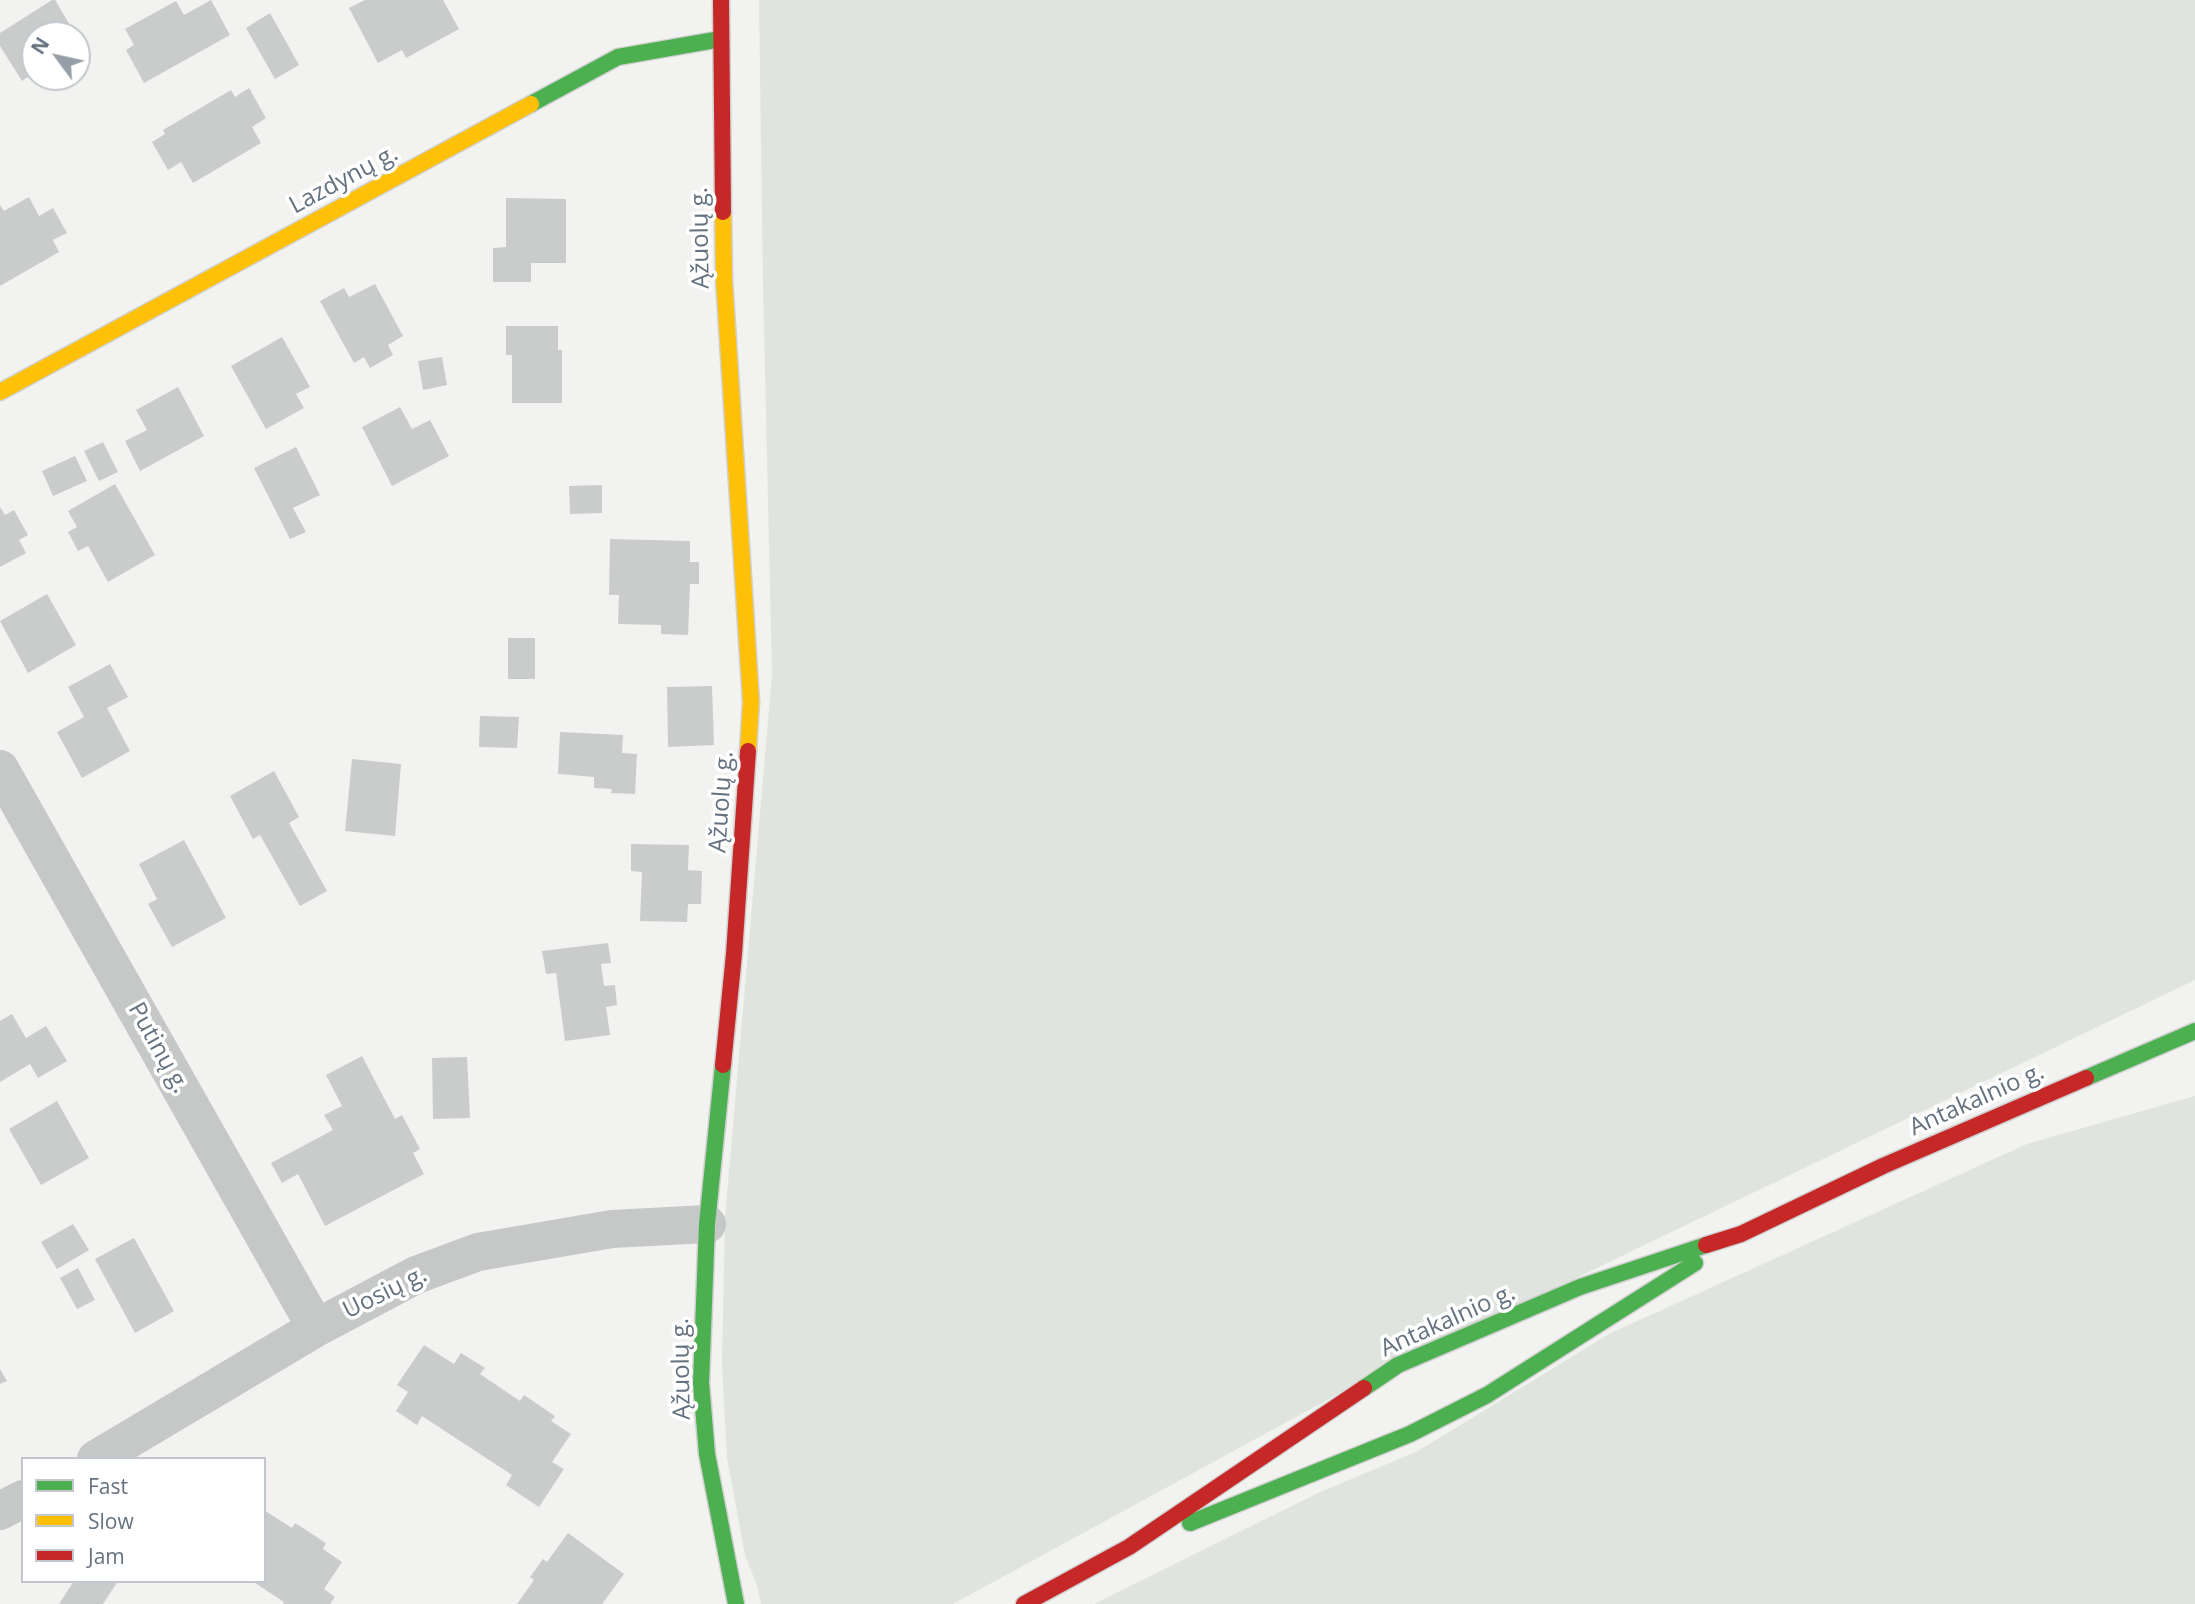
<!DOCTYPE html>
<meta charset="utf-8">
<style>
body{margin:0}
#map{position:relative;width:2195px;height:1604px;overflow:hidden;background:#f2f2f0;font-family:"Open Sans",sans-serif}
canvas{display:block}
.legend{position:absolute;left:21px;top:1457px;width:245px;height:126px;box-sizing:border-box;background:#fff;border:2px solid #c1c7cc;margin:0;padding:9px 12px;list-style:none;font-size:21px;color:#64727f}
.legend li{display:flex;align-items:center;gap:14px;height:35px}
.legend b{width:35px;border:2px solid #c1c7cc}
.north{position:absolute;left:21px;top:21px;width:70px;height:70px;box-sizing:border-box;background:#fff;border:2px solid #c1c7cc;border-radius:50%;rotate:303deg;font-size:19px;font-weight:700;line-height:28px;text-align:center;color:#64727f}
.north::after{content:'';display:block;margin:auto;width:24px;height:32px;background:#969fa7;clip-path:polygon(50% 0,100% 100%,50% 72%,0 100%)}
</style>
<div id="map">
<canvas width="2195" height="1604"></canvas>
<ul class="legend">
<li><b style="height:9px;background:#4caf50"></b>Fast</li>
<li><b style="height:9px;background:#ffc107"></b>Slow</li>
<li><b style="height:9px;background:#c62828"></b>Jam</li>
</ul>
<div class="north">N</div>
</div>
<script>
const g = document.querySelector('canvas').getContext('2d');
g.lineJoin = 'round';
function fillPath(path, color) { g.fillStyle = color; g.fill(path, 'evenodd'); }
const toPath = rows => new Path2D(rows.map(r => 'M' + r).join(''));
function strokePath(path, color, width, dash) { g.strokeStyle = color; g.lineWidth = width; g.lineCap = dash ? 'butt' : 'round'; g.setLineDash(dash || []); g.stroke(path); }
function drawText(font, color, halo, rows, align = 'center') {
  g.font = font + ' "Open Sans",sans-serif'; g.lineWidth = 7; g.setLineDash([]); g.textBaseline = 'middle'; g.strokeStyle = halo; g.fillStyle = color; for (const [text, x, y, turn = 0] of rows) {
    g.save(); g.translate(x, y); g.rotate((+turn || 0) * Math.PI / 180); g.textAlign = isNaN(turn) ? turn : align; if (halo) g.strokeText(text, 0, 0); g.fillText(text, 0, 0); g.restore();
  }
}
fillPath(toPath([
 [759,0,2195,0,2195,980,1360,1382,953,1604,761,1604,757,1586,745,1555,727,1458,722,1364,725,1218,772,675,763,284],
 [2195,1096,2195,1604,1094,1604,1318,1493,1418,1451,1609,1334,2027,1144]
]), '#e0e4de');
fillPath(toPath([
 [52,0,55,0,76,35,35,35,35,72,22,81,0,46,0,33],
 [211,0,230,35,144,83,126,50,134,45,125,29,176,1,184,15],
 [365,0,443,0,459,29,406,58,402,50,378,63,349,8],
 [270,13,299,65,275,79,246,28],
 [249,88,266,118,252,127,261,143,193,183,181,162,168,170,152,142,165,134,163,130,231,90,235,97],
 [29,197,39,216,53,208,67,233,53,240,59,252,0,286,0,205,4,211],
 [506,198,566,199,566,263,531,263,531,282,493,282,493,248,506,247],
 [375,284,403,336,388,345,393,355,370,368,364,357,354,363,320,301,344,288,349,297],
 [506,326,558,326,558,350,562,350,562,403,512,403,512,355,506,355],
 [282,337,310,387,296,394,304,408,266,429,231,366],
 [442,357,447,385,423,390,418,361],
 [178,387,204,436,140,471,125,441,147,430,136,410],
 [400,407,412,429,430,420,449,456,392,486,362,427],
 [103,442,118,472,99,481,84,451],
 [296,447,320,495,293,508,306,532,290,539,254,468],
 [75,456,87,481,53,496,42,471],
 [115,484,155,555,108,582,88,546,78,551,68,532,77,527,68,511],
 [602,485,602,513,570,514,569,486],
 [0,507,5,515,14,510,28,535,19,540,26,553,0,567],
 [610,539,690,541,690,562,699,562,699,584,690,584,688,635,661,634,661,625,618,624,619,595,609,595],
 [47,594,76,645,28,673,0,621],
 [508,638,535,638,535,679,508,679],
 [110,664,128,697,107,708,130,751,82,778,57,732,84,717,68,687],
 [712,686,714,745,668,747,667,687],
 [480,716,519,717,517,748,479,747],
 [560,732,623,735,622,753,637,754,635,794,611,793,612,789,594,788,594,777,558,774],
 [352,759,401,764,395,836,345,831],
 [274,771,299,817,289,823,327,891,300,906,260,835,253,839,230,796],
 [184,840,226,918,172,947,148,904,157,899,139,864],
 [631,844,689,845,688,870,702,871,701,904,688,904,687,922,640,921,642,872,631,871],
 [608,943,611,963,601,964,604,986,615,985,617,1005,606,1007,610,1035,565,1041,556,973,546,974,542,951],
 [12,1014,26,1038,46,1026,67,1061,38,1078,30,1064,0,1082,0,1021],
 [362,1056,395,1119,402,1115,420,1149,413,1153,424,1174,325,1226,298,1174,282,1183,271,1163,333,1130,324,1115,342,1106,326,1075],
 [467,1057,470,1118,433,1119,432,1058],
 [57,1101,89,1158,41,1185,9,1129],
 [73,1224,89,1250,57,1269,41,1242],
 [134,1238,174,1311,135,1333,95,1259],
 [78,1268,95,1300,77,1309,60,1278],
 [424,1345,454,1364,461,1353,485,1368,480,1374,520,1401,524,1395,555,1416,551,1421,571,1434,552,1462,564,1469,539,1507,506,1485,512,1475,422,1416,417,1425,396,1411,408,1392,397,1385],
 [0,1369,7,1381,0,1384],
 [264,1510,292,1528,295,1523,326,1543,323,1549,342,1562,324,1589,335,1597,330,1604,283,1604,284,1602,252,1581,264,1581],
 [568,1533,624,1574,602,1604,517,1604,534,1580,530,1577,543,1559,547,1562],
 [74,1581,118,1581,103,1604,59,1604]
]), '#cacccc');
const fast = toPath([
 [531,104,618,57,721,39],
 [723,1065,707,1224,701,1383,707,1454,736,1604],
 [2086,1078,2195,1031],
 [1364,1388,1398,1365,1580,1287,1706,1245],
 [1190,1523,1410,1434,1487,1395,1695,1263]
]);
const slow = toPath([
 [723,212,724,279,751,702,748,751],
 [0,392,531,104]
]);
const jam = toPath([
 [721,0,723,212],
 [723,1065,734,954,748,751],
 [1706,1245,1741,1234,1883,1166,2086,1078],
 [1024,1604,1129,1547,1364,1388]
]);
strokePath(fast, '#d0d0d0', 19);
strokePath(slow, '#d0d0d0', 19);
strokePath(jam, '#d0d0d0', 19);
strokePath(toPath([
 [0,769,316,1328],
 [96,1459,316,1328,416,1275,478,1252,612,1229,707,1224],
 [0,1511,23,1499]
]), '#c6c8c8', 38);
strokePath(fast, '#4caf50', 16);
strokePath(slow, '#ffc107', 16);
strokePath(jam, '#c62828', 16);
drawText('24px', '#64727f', '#fff', [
 ["Lazdynų g.",344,180,-28],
 ["Ąžuolų g.",701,238,-91],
 ["Ąžuolų g.",722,802,-86],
 ["Putinų g.",158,1048,61],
 ["Antakalnio g.",1977,1100,-24],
 ["Uosių g.",385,1293,-26],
 ["Antakalnio g.",1448,1321,-24],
 ["Ąžuolų g.",682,1369,-91]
]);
</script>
